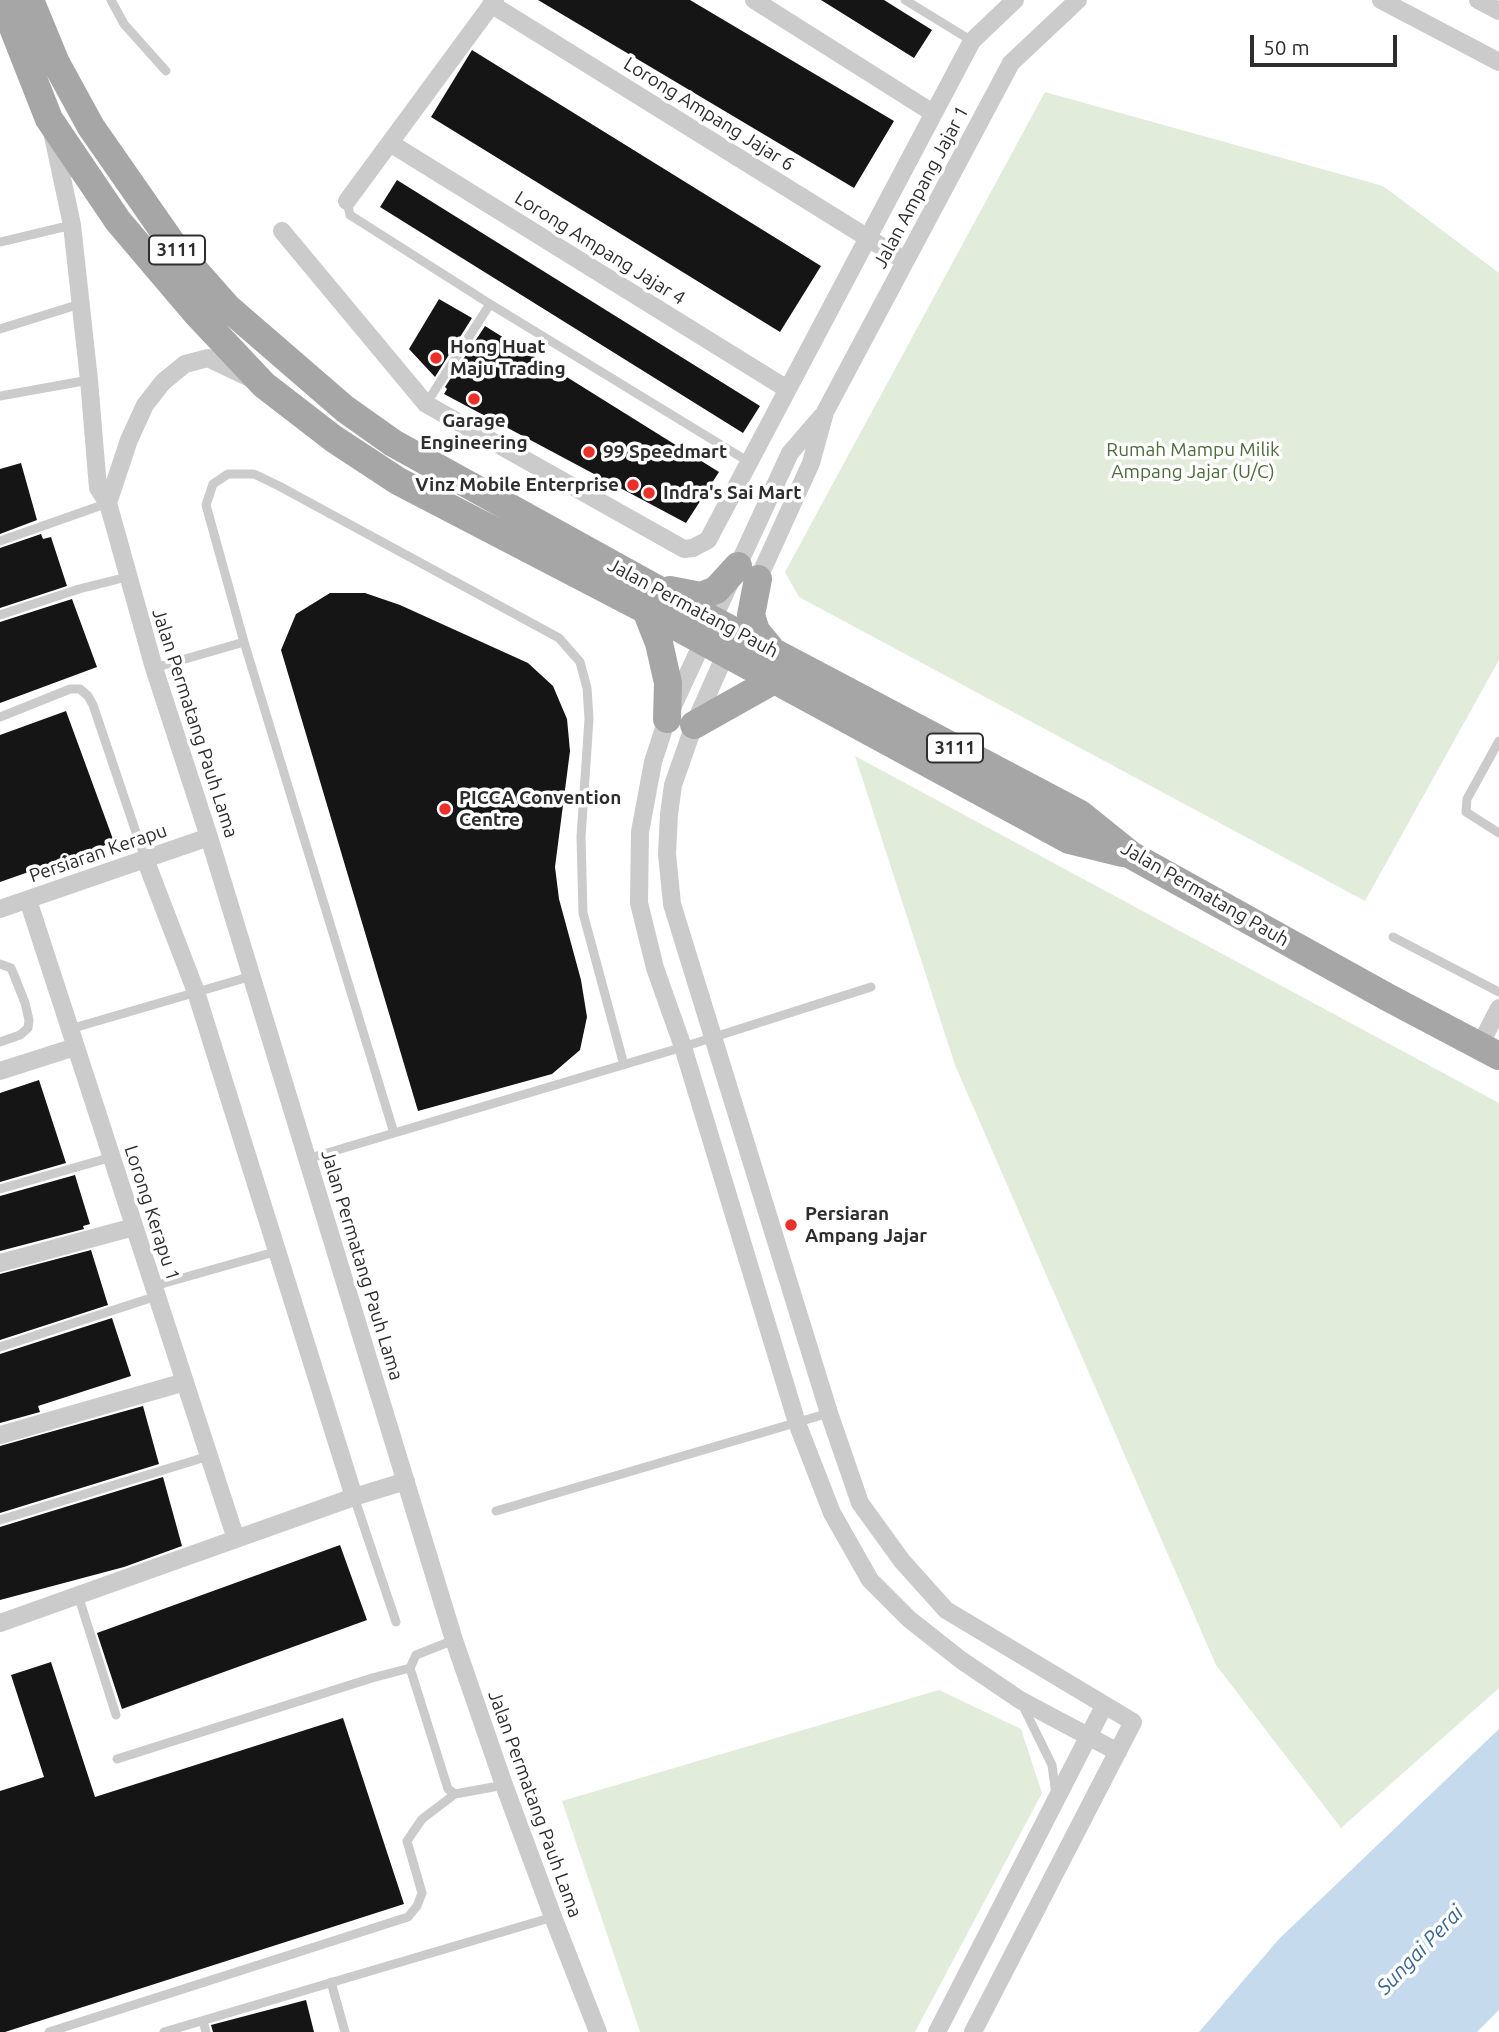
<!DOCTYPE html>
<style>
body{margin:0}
#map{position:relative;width:1499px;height:2032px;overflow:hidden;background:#fff;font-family:Ubuntu,sans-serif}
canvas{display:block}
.scale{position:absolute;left:1250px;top:35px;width:147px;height:32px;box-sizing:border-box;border:4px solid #2e2e2e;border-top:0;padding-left:9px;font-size:21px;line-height:24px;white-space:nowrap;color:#2e2e2e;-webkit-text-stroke:5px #fff;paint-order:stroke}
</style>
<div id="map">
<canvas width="1499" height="2032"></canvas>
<div class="scale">50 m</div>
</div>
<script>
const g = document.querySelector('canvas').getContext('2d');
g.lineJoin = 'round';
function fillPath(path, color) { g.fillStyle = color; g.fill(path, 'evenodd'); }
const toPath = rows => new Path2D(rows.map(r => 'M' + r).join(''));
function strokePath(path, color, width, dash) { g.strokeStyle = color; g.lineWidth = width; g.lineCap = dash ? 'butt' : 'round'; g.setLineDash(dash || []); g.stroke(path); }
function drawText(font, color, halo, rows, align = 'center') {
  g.font = font + ' Ubuntu,sans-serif'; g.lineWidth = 7; g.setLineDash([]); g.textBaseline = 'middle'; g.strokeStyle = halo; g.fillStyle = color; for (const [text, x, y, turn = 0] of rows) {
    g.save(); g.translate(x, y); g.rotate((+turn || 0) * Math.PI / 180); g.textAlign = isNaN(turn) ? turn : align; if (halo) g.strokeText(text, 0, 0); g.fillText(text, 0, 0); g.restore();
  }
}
fillPath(toPath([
 [1045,92,1383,186,1499,273,1499,660,1365,901,799,597,785,572],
 [855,756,1499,1103,1499,1688,1341,1828,1216,1665,955,1065],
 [939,1690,1021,1729,1042,1793,915,2032,640,2032,562,1801]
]), '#e2ecdb');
fillPath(toPath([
 [1499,1729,1499,2010,1477,2032,1199,2032,1279,1939]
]), '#c6daed');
fillPath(toPath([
 [538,0,690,0,894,121,854,188],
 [821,0,884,0,932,30,914,58],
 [472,50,821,266,780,332,431,117],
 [397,180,760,406,743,433,380,207],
 [439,299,472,318,435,377,409,349],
 [485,326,719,472,686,523,444,394,447,389,445,387],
 [21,463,37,520,0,534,0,469],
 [41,534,43,539,51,537,67,586,0,608,0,548],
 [330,593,365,593,400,605,528,663,553,686,567,719,570,751,555,867,559,899,581,980,587,1017,580,1050,552,1074,418,1111,281,650,296,614],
 [72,599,97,667,0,703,0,622],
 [66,711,114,842,0,882,0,735],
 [39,1080,66,1163,0,1182,0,1093],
 [75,1175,90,1224,83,1226,84,1229,0,1251,0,1196],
 [91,1250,108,1305,0,1340,0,1274],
 [112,1318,131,1376,38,1406,40,1412,0,1423,0,1354],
 [143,1406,159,1464,0,1513,0,1446],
 [163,1477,182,1546,124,1567,0,1600,0,1527],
 [340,1545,367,1620,122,1709,97,1633],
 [51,1662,95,1797,343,1718,404,1904,5,2032,0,2032,0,1791,44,1777,11,1675],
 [306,2000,314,2032,213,2032,211,2025]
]), '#151515');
strokePath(toPath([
 [111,0,124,24,166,71],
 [905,0,972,41],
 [347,201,350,215,490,304,749,462],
 [0,242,72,225],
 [0,329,80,304],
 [0,396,89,380],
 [426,404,490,304],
 [0,541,108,503],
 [0,615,79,589,127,577],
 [154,668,244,642],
 [0,717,70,689,80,689,88,696,93,705,145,859],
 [1499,741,1467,799,1466,812,1499,833],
 [1393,937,1499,992],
 [0,964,11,968,14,975,25,1003,29,1020,28,1028,20,1035,0,1042],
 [70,1029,252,976],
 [394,1133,244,642,206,505,213,484,228,474,254,474,279,486,559,638,580,662,587,688,589,719,581,837,583,913,624,1065],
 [307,1159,683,1047,871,987],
 [0,1189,112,1157],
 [154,1286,278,1251],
 [0,1347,157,1296],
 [354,1497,396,1622],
 [496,1511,829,1413],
 [0,1520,209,1456],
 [78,1595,116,1715],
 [454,1640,416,1655,410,1668,448,1789,455,1794,504,1785],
 [1022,1704,1052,1765,1056,1795],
 [117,1759,372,1678,410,1668],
 [331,1982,345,2032],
 [203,2021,206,2032],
 [49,2032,408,1917,417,1906,422,1893,407,1841,422,1819,455,1794],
 [164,2032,553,1917]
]), '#cbcbcb', 9);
strokePath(toPath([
 [754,0,933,113],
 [1381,0,1499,62],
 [1478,0,1499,11],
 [491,4,905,261],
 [53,136,72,225,89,380,98,488,108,503,154,668,209,837,454,1640,504,1785,553,1917,598,2032],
 [390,143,787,389],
 [347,201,495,0],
 [282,231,426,404,684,549,693,548,708,540,972,41,1015,0],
 [821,417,790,453,667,719,653,762,640,832,639,903,655,968,683,1047,797,1423,832,1513,870,1580,909,1619,961,1660,1020,1700,1118,1752],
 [108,503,129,440,145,405,163,382,185,364,208,358,248,377],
 [755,586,811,463,825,412,1011,63,1078,0],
 [730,644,694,725,673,785,669,814,667,854,672,904,829,1413,860,1503,902,1561,946,1610,1133,1722,973,2032],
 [145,859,196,992,354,1497],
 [28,900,236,1539],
 [0,909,209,837],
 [1480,1045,1499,1008],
 [0,1071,75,1047],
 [0,1263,134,1227],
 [0,1435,185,1382],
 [0,1623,354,1497,406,1481],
 [937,2032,1104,1706]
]), '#cbcbcb', 18);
strokePath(toPath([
 [2,0,49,119,118,221,197,314,264,385,334,439,398,481,646,610,1069,840,1122,853],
 [30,0,56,63,91,127,176,249,227,307,345,409,393,443,713,620,1080,814,1131,855,1389,998,1499,1056],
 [758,579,751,615,756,631,770,648],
 [670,590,701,596,716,590,738,566],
 [646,610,659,643,668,683,667,719],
 [694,725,774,680]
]), '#a6a6a6', 28);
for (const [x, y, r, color] of [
 [436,358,7,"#eb302a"],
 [474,399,7,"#eb302a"],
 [589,452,7,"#eb302a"],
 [633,485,7,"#eb302a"],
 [649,493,7,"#eb302a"],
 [445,809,7,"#eb302a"],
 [791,1225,7,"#eb302a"]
]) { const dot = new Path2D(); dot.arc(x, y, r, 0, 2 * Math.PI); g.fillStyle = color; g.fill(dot); strokePath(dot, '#fff', 2.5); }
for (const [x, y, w] of [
 [177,250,56],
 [955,748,56]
]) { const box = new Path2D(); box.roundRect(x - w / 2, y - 14.5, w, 29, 5); g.fillStyle = '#fff'; g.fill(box); strokePath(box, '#2e2e2e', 2); }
drawText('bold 18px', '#2e2e2e', null, [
 ["3111",177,250],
 ["3111",955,748]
]);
drawText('19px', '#2e2e2e', '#fff', [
 ["Lorong Ampang Jajar 6",709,114,32],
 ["Jalan Ampang Jajar 1",921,187,-62],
 ["Lorong Ampang Jajar 4",600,248,32],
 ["Jalan Permatang Pauh",693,608,28],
 ["Jalan Permatang Pauh Lama",195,723,72],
 ["Persiaran Kerapu",98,853,-19],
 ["Jalan Permatang Pauh",1205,894,30],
 ["Lorong Kerapu 1",152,1213,72],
 ["Jalan Permatang Pauh Lama",362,1265,73],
 ["Jalan Permatang Pauh Lama",535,1804,70]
]);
drawText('bold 19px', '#2e2e2e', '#fff', [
 ["Hong Huat",450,347],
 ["Maju Trading",450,369],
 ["Garage",474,421,"center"],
 ["Engineering",474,443,"center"],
 ["99 Speedmart",603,452],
 ["Vinz Mobile Enterprise",619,485,"right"],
 ["Indra's Sai Mart",663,493],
 ["PICCA Convention",459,798],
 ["Centre",459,820],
 ["Persiaran",805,1214],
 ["Ampang Jajar",805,1236]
], 'left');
drawText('19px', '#4c6b3a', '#fff', [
 ["Rumah Mampu Milik",1193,450],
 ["Ampang Jajar (U/C)",1193,472]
]);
drawText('italic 21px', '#396793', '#fff', [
 ["Sungai Perai",1420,1950,-46]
]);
</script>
